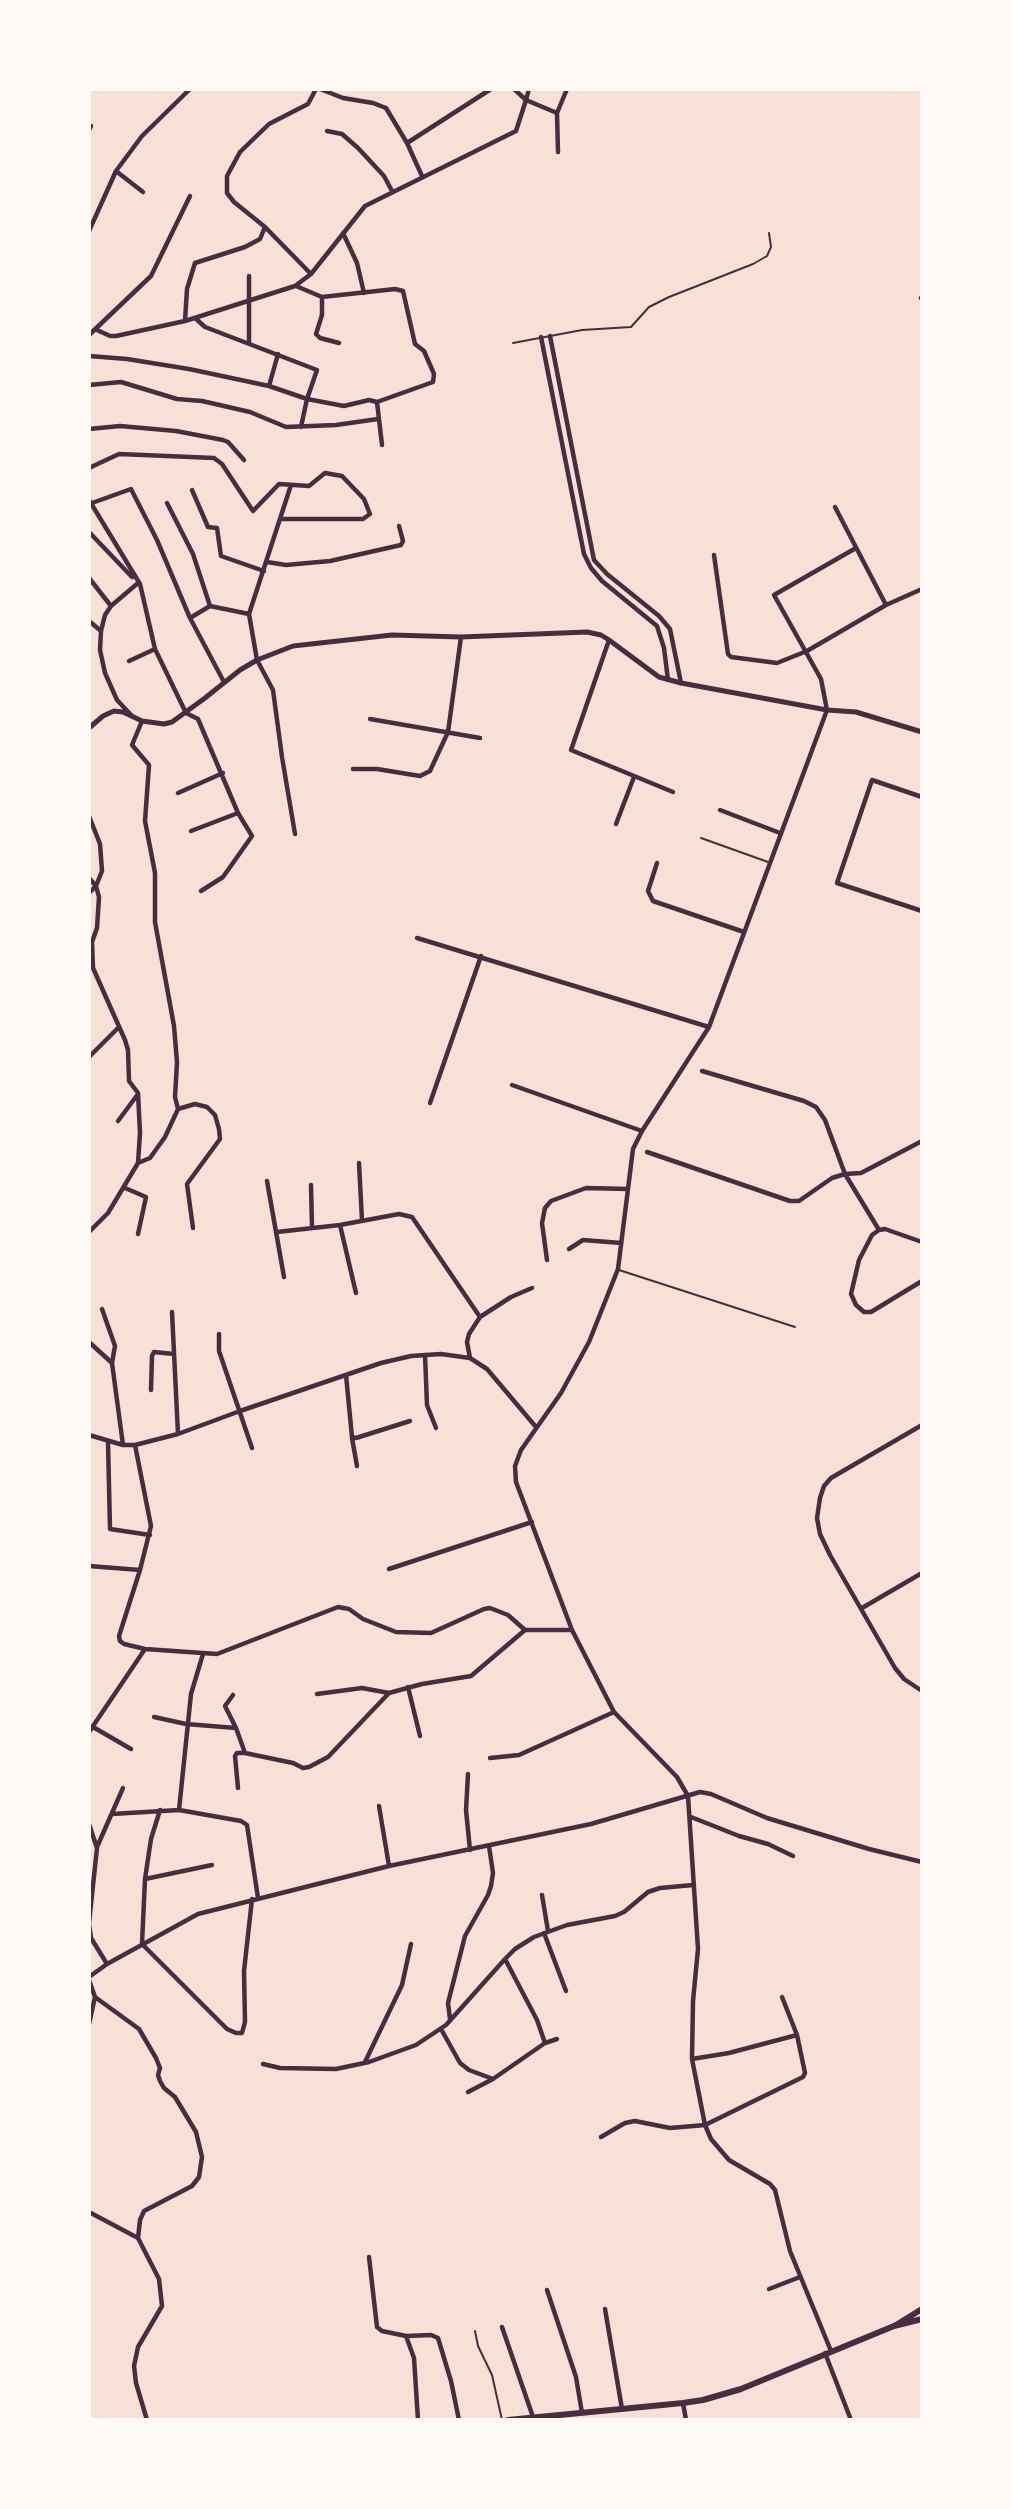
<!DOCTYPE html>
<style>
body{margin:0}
#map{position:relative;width:1011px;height:2509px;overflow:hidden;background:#f7e1d7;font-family:Jost,sans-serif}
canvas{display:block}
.frame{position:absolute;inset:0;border:91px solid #fffaf5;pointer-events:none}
</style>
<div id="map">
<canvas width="1011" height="2509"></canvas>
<div class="frame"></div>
</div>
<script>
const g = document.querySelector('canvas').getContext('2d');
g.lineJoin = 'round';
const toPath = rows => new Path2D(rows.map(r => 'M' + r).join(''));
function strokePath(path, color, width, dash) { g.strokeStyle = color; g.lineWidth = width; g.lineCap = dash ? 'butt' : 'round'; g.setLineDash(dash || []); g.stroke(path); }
strokePath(toPath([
 [513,343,582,330,631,327,649,307,669,297,753,264,767,256,771,247,769,233],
 [701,838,768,862],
 [619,1270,795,1327],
 [475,2331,478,2346,492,2375,502,2420]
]), '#4a2c40', 2);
strokePath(toPath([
 [320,89,343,98,373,103,386,108,407,143,422,176],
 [529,89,526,100,557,113],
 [89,130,91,126],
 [327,131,342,134,358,148,384,176,392,191],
 [407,143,491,89],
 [558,152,557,113,567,89],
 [143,192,116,171,142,136,190,89],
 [89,231,116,171],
 [343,233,357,263,364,293],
 [311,274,265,227,234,202,227,193,227,176,240,152,269,124,308,104,316,89],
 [296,286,322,297,395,289,403,291,415,344,424,351,434,374,433,382,377,402],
 [322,297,322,315,316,334,320,338,339,343],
 [921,298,922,298],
 [195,318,205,327,317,370,307,399,301,427],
 [185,321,187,289,195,263,245,247,260,239,265,227],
 [97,330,110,336,116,336,185,321,295,286,311,274,365,206,516,131,526,100,514,89],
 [89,335,151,276,190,196],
 [550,336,594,560,607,574,659,616,670,629,681,683],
 [541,337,584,554,591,568,602,581,657,626,664,648,668,680],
 [249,342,249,276],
 [89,356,127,359,189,369,269,386,307,399,344,406,369,400,377,402,382,445],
 [89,385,121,382,177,399,202,401,250,412,286,427,336,425,378,419],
 [269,386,278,354],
 [89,429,120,426,176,431,223,440,228,442,244,460],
 [89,468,119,454,214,458,222,464,253,511,279,484,309,486,325,473,342,476,364,499,370,514,363,519,281,519],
 [291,485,249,614,257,660,273,690,282,757,295,834],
 [192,490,208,527,217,528,221,556,264,571],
 [89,500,140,584,155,649,186,713,198,719,238,813,252,836,223,877,201,891],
 [92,503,131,489,157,540,190,618,224,682],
 [167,503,193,554,210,606],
 [835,507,886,605],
 [89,532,132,577],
 [714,555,728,654,731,657,777,663,807,651,886,605,922,589],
 [267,562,286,565,330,561,401,545,403,541,399,526],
 [89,578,111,606,105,615,101,631,100,650,105,673,117,700,132,716],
 [111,606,138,583],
 [190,618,210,606,249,614],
 [89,621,101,631],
 [609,640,571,750,673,792],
 [129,661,155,649],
 [370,719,480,738],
 [353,769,377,769,420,776,430,771,448,732,461,637],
 [178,793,223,773],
 [922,797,872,780,837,883,922,911],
 [720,810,780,833],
 [89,816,100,844,102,871,96,886,89,893],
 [616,824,634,777],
 [191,831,238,813],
 [657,863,648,891,653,901,744,932],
 [89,878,96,886,99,897,97,928,92,942,93,968,125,1040,128,1050,129,1081,138,1093,140,1133,138,1163,108,1213,89,1232],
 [417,938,709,1027],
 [89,1057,119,1027],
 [702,1071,804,1101,816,1107,825,1120,845,1174,879,1230],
 [512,1085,642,1131],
 [430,1103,481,956],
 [178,1109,195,1104,207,1107,215,1115,219,1129,220,1139,187,1184,193,1228],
 [118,1121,138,1094],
 [647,1152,790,1201,799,1201,832,1178,845,1174,861,1173,922,1141],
 [138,1163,150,1158,165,1137,178,1109,175,1097,177,1062,174,1026,155,922,155,873,145,821,149,765,132,745,142,721],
 [359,1163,362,1221],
 [267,1181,284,1277],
 [311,1185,312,1228],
 [125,1188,146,1197,138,1234],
 [340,1225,356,1293],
 [277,1232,340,1225,399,1214,412,1217,480,1317],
 [922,1242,885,1229,879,1230,872,1235,859,1260,851,1294,856,1305,864,1312,871,1312,922,1281],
 [569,1249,583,1240,621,1243],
 [547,1260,542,1223,545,1208,551,1201,586,1188,628,1189],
 [102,1309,115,1346,112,1363],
 [172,1312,178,1434],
 [219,1334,219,1351,252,1448],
 [89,1342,112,1363,123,1445],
 [425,1355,427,1405,436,1428],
 [470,1358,467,1342,469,1334,480,1317,511,1297,532,1288],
 [346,1375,352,1437,356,1438,410,1421],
 [151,1390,152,1356,154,1352,174,1354],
 [922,1425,831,1478,824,1486,820,1498,817,1518,820,1534,830,1555,895,1668,904,1679,922,1691],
 [89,1435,123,1445,135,1445,178,1434,240,1411,381,1363,411,1356,441,1354,470,1358,487,1369,536,1427],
 [352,1438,357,1466],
 [108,1442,110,1529,150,1535],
 [135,1445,151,1526,140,1570,119,1636,120,1641,124,1644,145,1649,217,1654,338,1607,349,1609,363,1619,396,1632,431,1633,484,1609,490,1608,508,1615,525,1630,572,1630],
 [89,1566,140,1570],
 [389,1569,532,1522],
 [862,1608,922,1573],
 [408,1687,420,1736],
 [317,1694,362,1688,389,1693],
 [233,1695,225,1706,236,1728],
 [154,1717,186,1724,236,1728,245,1753],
 [93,1727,131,1749],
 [89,1732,145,1649],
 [490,1758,519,1755,614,1712],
 [468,1774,466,1810,470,1850],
 [238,1788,235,1756,237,1753,245,1753,293,1763,303,1768,309,1767,328,1757,389,1693,422,1684,471,1676,525,1630],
 [379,1806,389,1866],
 [160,1810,151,1839,145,1879,142,1944,227,2029,236,2033,242,2033,245,2022,244,1971,252,1899],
 [179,1810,191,1694,203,1654],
 [112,1814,179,1810,241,1821,247,1825,258,1898],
 [691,1817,739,1836,768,1844,793,1856],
 [89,1824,97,1848,89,1923],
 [97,1847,123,1788],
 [145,1879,212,1865],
 [542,1895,548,1931],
 [89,1924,91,1938,107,1964],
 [544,1933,566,1991],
 [505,1959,537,2020,545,2043],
 [89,1977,107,1964,198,1914,389,1866,591,1824,700,1792,711,1794,767,1818,869,1849,922,1862],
 [89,1980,95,1997,139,2029,156,2058,160,2068,158,2075,160,2081,164,2088,175,2097,196,2132,202,2157,199,2177,192,2186,144,2211,140,2220,138,2238],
 [450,2019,448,2003,465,1936,488,1895,491,1886,493,1873,489,1846],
 [89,2024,95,1997],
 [441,2029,460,2063,469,2070,493,2079],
 [692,2059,729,2053,797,2035],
 [365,2062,402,1985,411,1944],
 [263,2064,280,2068,336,2069,369,2062,416,2045,446,2025,505,1959,515,1949,534,1937,567,1925,615,1916,624,1912,648,1892,660,1888,693,1885],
 [468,2092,493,2079,545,2043,557,2039],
 [601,2137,625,2123,635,2121,670,2128,705,2125,803,2077,805,2073,797,2035,782,1997],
 [89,2212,138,2238,159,2279,162,2306,138,2347,134,2366,136,2383,147,2420],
 [369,2257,377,2327,382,2331,406,2336,431,2335,438,2338,451,2381,459,2420],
 [769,2289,800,2277],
 [547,2290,576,2377,582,2413],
 [605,2309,622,2409],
 [502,2327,533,2417],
 [406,2336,414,2358,418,2420],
 [831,2351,790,2251,775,2190,770,2184,729,2160,711,2139,705,2125,692,2059,693,2001,698,1949,688,1796,677,1777,614,1712,572,1630,516,1482,515,1466,521,1450,561,1393,589,1342,618,1269,633,1149,642,1131,709,1027,827,710,821,679,774,595,856,548],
 [825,2353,851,2420],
 [683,2403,686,2420]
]), '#4a2c40', 4.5);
strokePath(toPath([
 [89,728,103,716,114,711,123,712,142,721,164,724,172,722,205,698,240,670,257,660,293,646,392,635,461,637,587,632,601,635,609,640,659,677,681,683,827,710,856,712,922,732]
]), '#4a2c40', 5);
strokePath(toPath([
 [896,2325,922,2309],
 [508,2420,683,2403,703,2400,741,2389,894,2326,922,2319]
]), '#4a2c40', 6);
</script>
